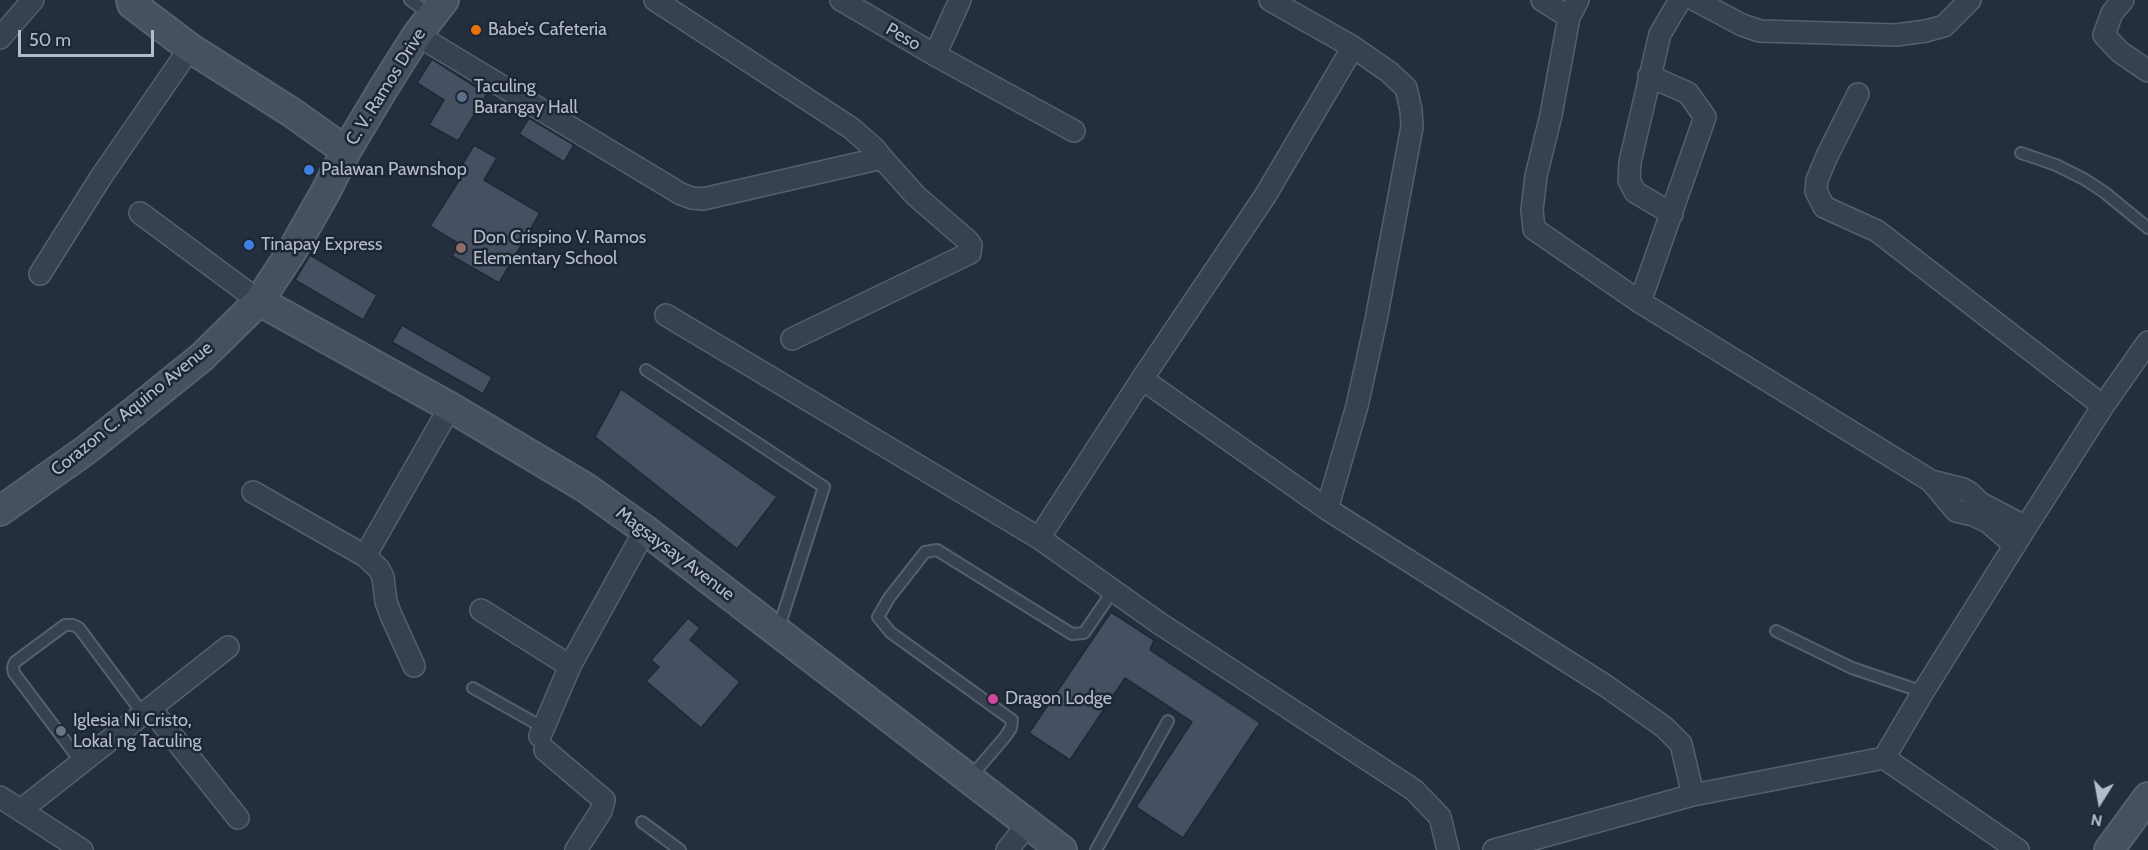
<!DOCTYPE html>
<meta charset="utf-8">
<style>
body{margin:0}
#map{position:relative;width:2148px;height:850px;overflow:hidden;background:#242f3e;font-family:Cabin,sans-serif}
canvas{display:block}
.north{position:absolute;left:2070px;top:772px;width:60px;height:60px;-webkit-text-stroke:4px #1d2633;paint-order:stroke;rotate:191deg;font-size:16px;font-weight:700;line-height:24px;text-align:center;color:#b4bcc9}
.north::after{content:'';display:block;margin:auto;width:21px;height:27px;background:#b4bcc9;clip-path:polygon(50% 0,100% 100%,50% 72%,0 100%)}
.scale{position:absolute;left:18px;top:30px;width:136px;height:27px;box-sizing:border-box;border:3px solid #b4bcc9;border-top:0;padding-left:8px;font-size:18px;line-height:21px;white-space:nowrap;color:#b4bcc9;-webkit-text-stroke:4px #1d2633;paint-order:stroke}
</style>
<div id="map">
<canvas width="2148" height="850"></canvas>
<div class="north">N</div>
<div class="scale">50 m</div>
</div>
<script>
const g = document.querySelector('canvas').getContext('2d');
g.lineJoin = 'round';
function fillPath(path, color) { g.fillStyle = color; g.fill(path, 'evenodd'); }
const toPath = rows => new Path2D(rows.map(r => 'M' + r).join(''));
function strokePath(path, color, width, dash) { g.strokeStyle = color; g.lineWidth = width; g.lineCap = dash ? 'butt' : 'round'; g.setLineDash(dash || []); g.stroke(path); }
function drawText(font, color, halo, rows, align = 'center') {
  g.font = font + ' Cabin,sans-serif'; g.lineWidth = 5; g.setLineDash([]); g.textBaseline = 'middle'; g.strokeStyle = halo; g.fillStyle = color; for (const [text, x, y, turn = 0] of rows) {
    g.save(); g.translate(x, y); g.rotate((+turn || 0) * Math.PI / 180); g.textAlign = isNaN(turn) ? turn : align; if (halo) g.strokeText(text, 0, 0); g.fillText(text, 0, 0); g.restore();
  }
}
const building = toPath([
 [432,59,487,94,458,141,429,125,444,100,417,83,432,59],
 [529,118,574,145,564,162,519,134,529,118],
 [474,145,497,158,484,180,540,213,499,283,452,256,459,244,430,226,467,168,462,165,474,145],
 [310,255,377,295,363,320,295,280,310,255],
 [402,325,492,377,483,394,392,342,402,325],
 [621,389,777,497,737,549,595,437,621,389],
 [1111,612,1154,640,1150,650,1260,723,1183,838,1136,807,1192,722,1125,678,1070,760,1029,733,1111,612],
 [688,618,700,628,690,640,740,682,701,728,646,681,659,667,651,660,688,618]
]);
fillPath(building, '#455162');
strokePath(building, '#1f2835', 1.5);
const lane = toPath([
 [410,0,432,15],
 [2021,153,2056,165,2084,179,2104,192,2148,228],
 [646,370,824,487,778,630],
 [1776,631,1852,668,1923,692],
 [473,688,544,728],
 [81,762,14,673,13,667,15,662,65,625,73,625,79,628,143,714],
 [969,779,1005,737,1011,728,1012,720,890,632,878,617,889,598,925,552,937,550,1072,634,1084,633,1112,592],
 [642,822,680,850],
 [1096,850,1168,721]
]);
const street = toPath([
 [841,0,935,55,1074,131],
 [1270,0,1353,47,1389,72,1406,88,1411,110,1412,127,1376,320,1357,406,1327,509,1606,686,1664,727,1681,744,1693,795],
 [1542,0,1569,17],
 [1578,0,1569,17,1551,115,1536,176,1532,210,1534,229,1640,302,1931,481,1963,489,1970,493,1980,503,2026,527],
 [1695,0,1742,25,1760,31,1896,35,1926,31,1944,26,1970,0],
 [2123,0,2112,13,2104,35,2120,52,2148,71],
 [417,35,681,194,692,198,703,199,882,158,875,149,851,128,655,0],
 [0,38,33,0],
 [935,55,960,0],
 [1858,94,1827,156,1817,180,1816,191,1824,207,1877,231,2103,406],
 [140,213,259,301],
 [1672,214,1635,192,1629,180,1630,162,1660,34,1680,0],
 [40,274,101,177,190,48],
 [1640,302,1705,117,1688,93,1649,76],
 [666,315,1039,538,1159,623,1414,790,1440,817,1448,850],
 [792,339,970,253,971,245,968,241,916,196,882,158],
 [1142,379,1327,509],
 [1931,481,1956,511,1973,515,1988,522,2015,545],
 [253,492,365,556,450,407],
 [1039,538,1142,379,1265,196,1353,47],
 [365,556,379,569,383,577,386,602,391,615,414,666],
 [481,610,570,666],
 [150,708,238,818],
 [540,736,570,666,645,530],
 [545,750,604,800,601,811,576,850],
 [1884,758,1923,692,2026,527,2103,406,2148,342],
 [0,797,82,850],
 [21,810,228,647],
 [1007,850,1028,824],
 [1494,850,1693,795,1884,758,2018,850]
]);
const secondary = toPath([
 [131,0,132,4,190,48,291,112,346,151],
 [259,301,450,407,586,488,645,530,1062,850],
 [0,511,86,450,145,403,202,357,259,301,292,251,326,191,346,151,383,89,417,35,444,0],
 [2109,850,2148,797]
]);
strokePath(lane, '#565f6c', 14);
strokePath(street, '#565f6c', 24);
strokePath(secondary, '#565f6c', 32);
strokePath(lane, '#38414e', 10);
strokePath(street, '#38414e', 21);
strokePath(secondary, '#465061', 28);
for (const [x, y, r, color] of [
 [476,30,6,"#e8710a"],
 [462,97,6,"#5c6f8a"],
 [309,170,6,"#3f7fe0"],
 [249,245,6,"#3f7fe0"],
 [461,248,6,"#8d6e63"],
 [993,699,6,"#d1479c"],
 [61,731,6,"#6b7280"]
]) { const dot = new Path2D(); dot.arc(x, y, r, 0, 2 * Math.PI); g.fillStyle = color; g.fill(dot); strokePath(dot, '#1d2633', 2); }
drawText('18px', '#b4bcc9', '#1d2633', [
 ["Babe’s Cafeteria",488,30],
 ["Taculing",474,87],
 ["Barangay Hall",474,108],
 ["Palawan Pawnshop",321,170],
 ["Don Crispino V. Ramos",473,238],
 ["Elementary School",473,259],
 ["Tinapay Express",261,245],
 ["Dragon Lodge",1005,699],
 ["Iglesia Ni Cristo,",73,721],
 ["Lokal ng Taculing",73,742]
], 'left');
drawText('18px', '#b4bcc9', '#1d2633', [
 ["Peso",903,37,30],
 ["C. V. Ramos Drive",386,87,-58],
 ["Corazon C. Aquino Avenue",132,409,-39],
 ["Magsaysay Avenue",675,554,37]
]);
</script>
